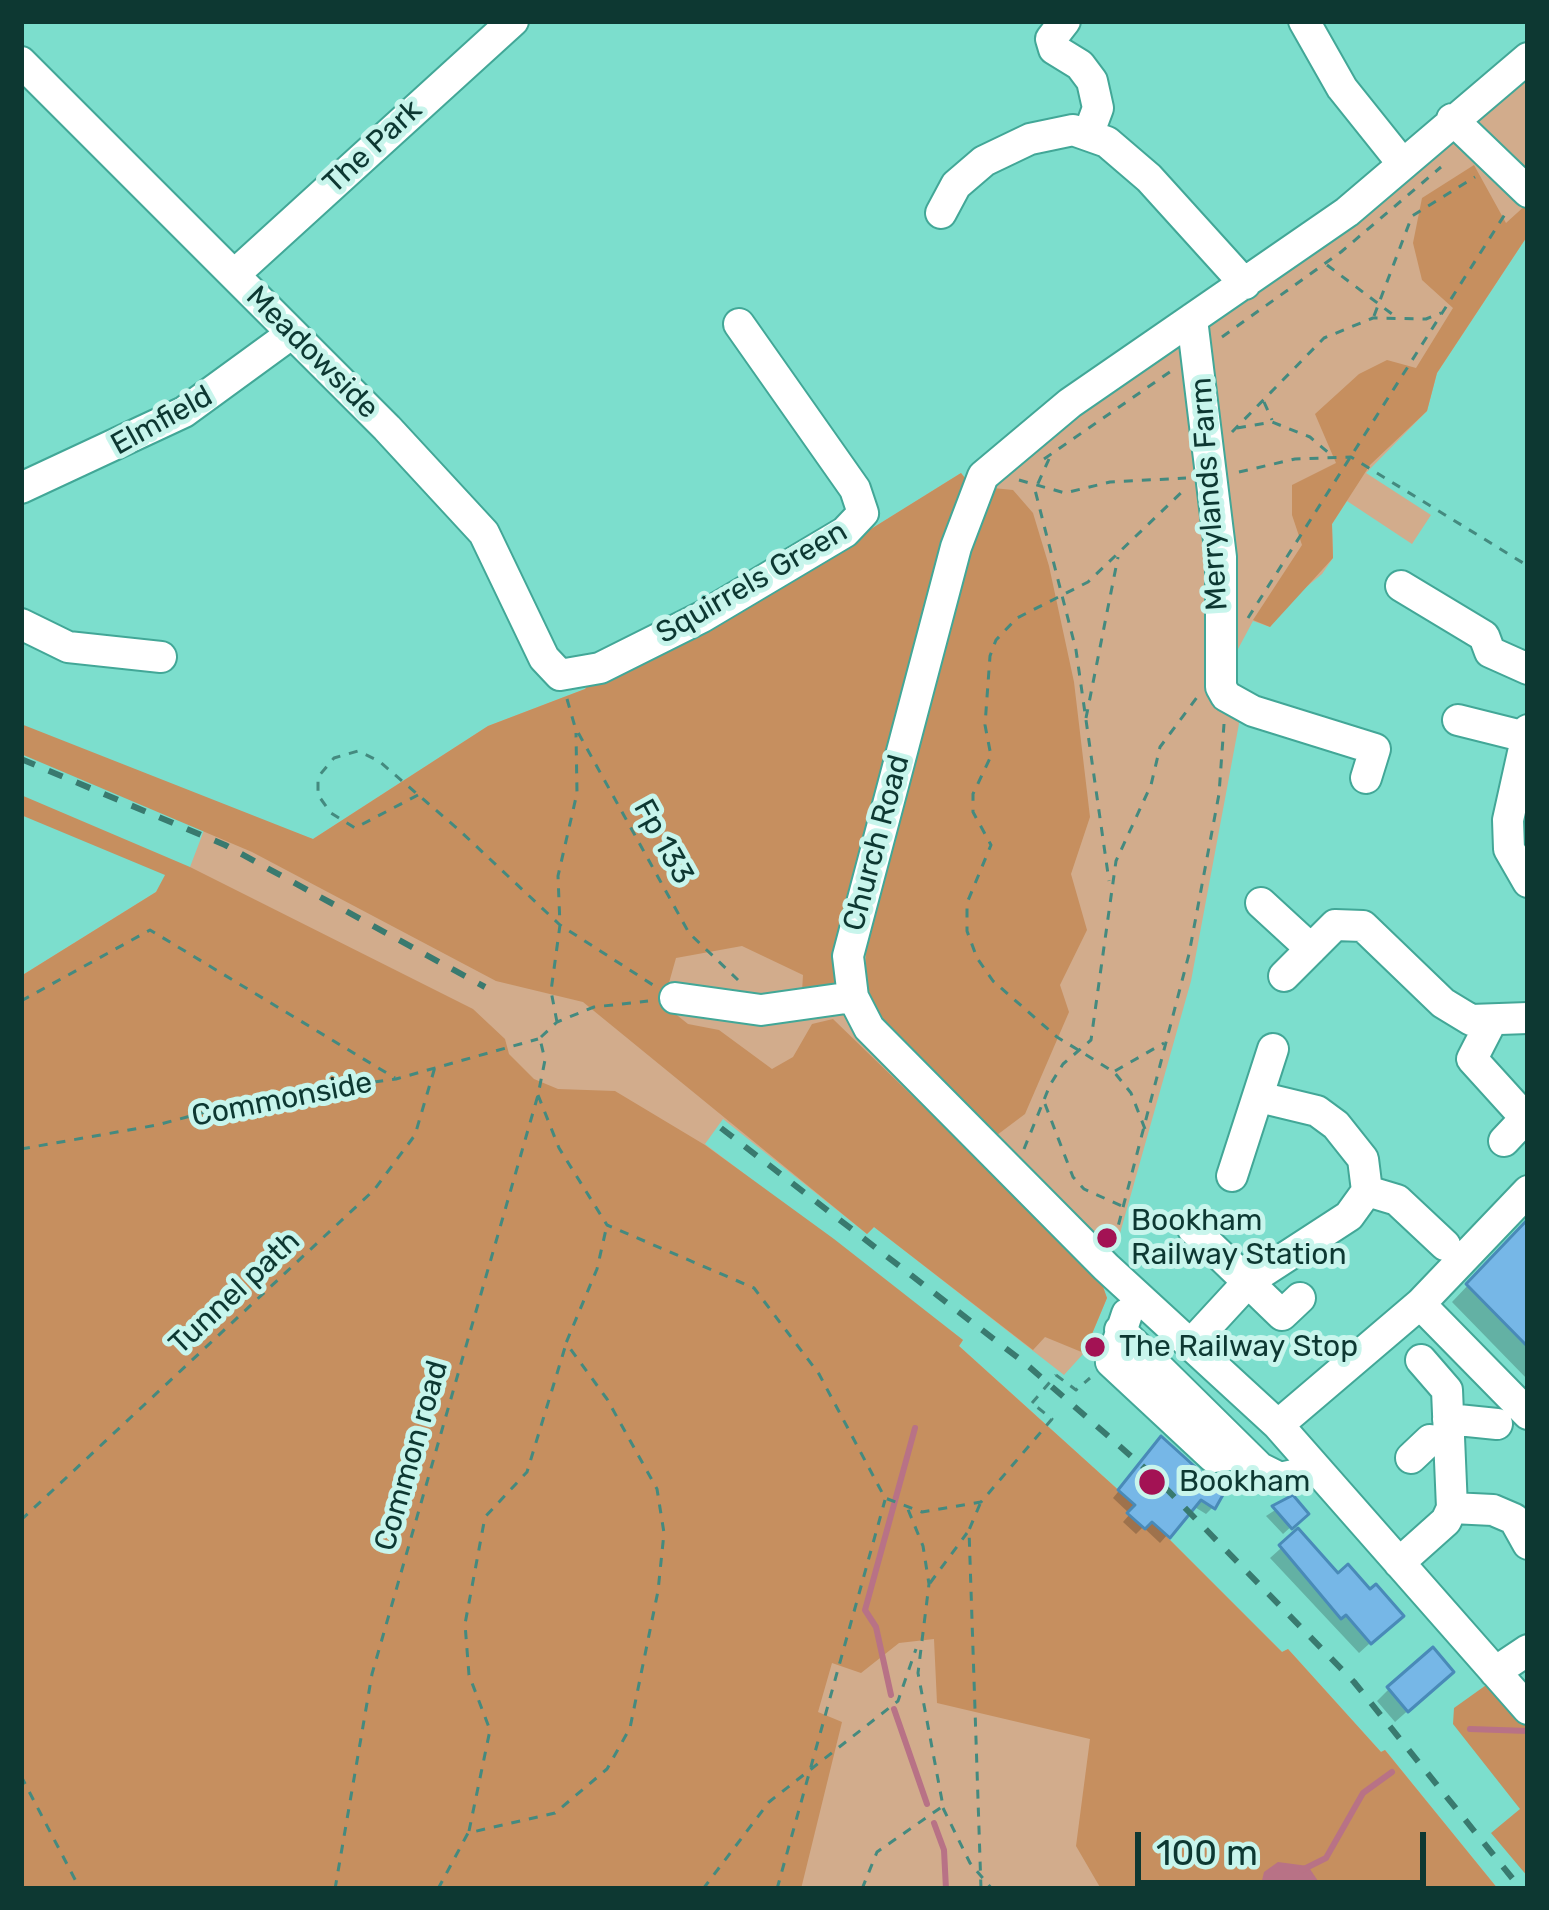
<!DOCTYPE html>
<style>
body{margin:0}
#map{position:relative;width:1549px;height:1910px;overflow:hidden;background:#7cdecd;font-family:Rubik,sans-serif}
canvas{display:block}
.frame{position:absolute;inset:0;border:24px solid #0d3832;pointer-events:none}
.scale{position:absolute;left:1135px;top:1832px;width:291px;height:54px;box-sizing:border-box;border:6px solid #0d3832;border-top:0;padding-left:15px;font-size:36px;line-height:42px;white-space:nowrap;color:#0d3832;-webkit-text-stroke:9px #c8f5ec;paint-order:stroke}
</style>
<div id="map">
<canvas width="1549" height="1910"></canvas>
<div class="frame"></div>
<div class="scale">100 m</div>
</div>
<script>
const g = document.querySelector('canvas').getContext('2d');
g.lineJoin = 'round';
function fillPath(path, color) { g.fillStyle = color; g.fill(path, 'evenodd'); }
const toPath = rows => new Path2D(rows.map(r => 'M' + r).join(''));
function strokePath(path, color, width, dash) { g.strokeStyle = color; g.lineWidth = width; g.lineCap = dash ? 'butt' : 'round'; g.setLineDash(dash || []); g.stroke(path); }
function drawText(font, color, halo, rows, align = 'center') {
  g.font = font + ' Rubik,sans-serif'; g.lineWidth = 10; g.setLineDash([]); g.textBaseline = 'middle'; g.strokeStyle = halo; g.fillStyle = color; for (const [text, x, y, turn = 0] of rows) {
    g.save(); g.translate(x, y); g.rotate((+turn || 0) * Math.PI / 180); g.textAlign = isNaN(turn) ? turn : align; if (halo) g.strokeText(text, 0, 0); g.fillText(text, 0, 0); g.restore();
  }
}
fillPath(toPath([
 [1528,69,1528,235,1437,373,1427,411,1366,473,1431,515,1412,544,1347,501,1332,524,1333,558,1322,574,1293,598,1270,627,1253,621,1238,649,1232,675,1241,713,1191,981,1117,1244,1100,1278,1107,1298,1084,1353,1064,1375,874,1227,867,1234,723,1119,705,1144,963,1340,959,1346,1135,1505,1128,1514,1144,1529,1152,1522,1282,1652,1288,1649,1381,1752,1385,1750,1498,1889,21,1889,21,976,156,892,166,875,190,867,214,804,313,839,488,726,585,689,593,679,834,552,961,473,969,483,1002,471]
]), '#d2ac8c');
fillPath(toPath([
 [1474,165,1506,223,1528,203,1528,235,1437,373,1427,411,1370,465,1332,524,1333,558,1270,627,1253,620,1302,545,1292,515,1292,485,1336,463,1315,414,1359,374,1387,360,1416,368,1453,308,1422,280,1413,243,1422,198],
 [961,473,969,483,935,563,840,947,836,986,802,992,803,975,742,946,676,958,663,1004,688,1024,719,1030,772,1069,793,1057,812,1024,833,1019,1100,1278,1107,1298,1084,1353,1045,1337,1033,1350,874,1227,867,1234,583,1002,496,981,252,852,21,754,21,724,313,839,488,726,585,689,593,679,834,552],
 [993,488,1013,490,1033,513,1049,566,1074,682,1090,817,1071,874,1087,930,1060,985,1069,1012,1025,1114,993,1138,896,1038,873,1004,865,977,867,933,976,527],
 [21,795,190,867,473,1009,505,1039,509,1054,534,1079,558,1089,615,1091,705,1145,834,1239,963,1340,959,1346,1135,1505,1128,1514,1144,1529,1152,1522,1282,1652,1288,1649,1381,1752,1385,1750,1498,1889,1101,1889,1076,1846,1090,1739,937,1703,934,1639,899,1643,861,1673,832,1663,818,1712,842,1722,801,1889,21,1889,21,976,156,892,165,875,21,815],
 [1489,1683,1528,1728,1528,1877,1491,1833,1520,1809,1453,1724,1454,1708]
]), '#c68f5f');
fillPath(toPath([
 [1278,1862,1308,1866,1322,1887,1260,1889,1264,1872]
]), '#b87286');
fillPath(toPath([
 [1528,1222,1528,1380,1452,1302],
 [1155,1447,1213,1507,1206,1514,1193,1506,1160,1543,1143,1527,1136,1534,1123,1522,1130,1514,1113,1498],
 [1292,1499,1305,1514,1283,1534,1266,1516],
 [1298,1533,1389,1626,1359,1653,1270,1558],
 [1438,1684,1395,1722,1377,1701,1389,1689]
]), '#0003');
strokePath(toPath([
 [891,1695,876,1627,865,1610,915,1428],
 [894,1709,927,1804],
 [1470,1729,1528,1731],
 [934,1823,944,1850,946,1889],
 [1302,1870,1326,1858,1363,1793,1392,1772]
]), '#b87286', 6);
const building = toPath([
 [1528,1219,1528,1347,1466,1284,1528,1219],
 [1161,1436,1224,1493,1215,1509,1201,1500,1170,1538,1152,1522,1145,1529,1127,1513,1135,1505,1118,1490,1161,1436],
 [1293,1495,1309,1514,1292,1529,1272,1506,1293,1495],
 [1298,1528,1338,1573,1348,1564,1370,1589,1376,1584,1404,1616,1371,1644,1346,1615,1341,1619,1279,1545,1298,1528],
 [1433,1647,1454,1672,1408,1712,1387,1687,1433,1647]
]);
fillPath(building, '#76b7e7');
strokePath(building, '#498ab8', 3);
const minor = toPath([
 [1065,21,1051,39,1054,49,1080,65,1092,81,1098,108,1088,135],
 [1304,21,1342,88,1402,163],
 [1528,58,1347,212,1070,403,983,476,956,547,848,956,853,997,869,1028,1106,1267,1278,1425,1528,1709],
 [21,62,387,428,484,533,544,658,560,675,600,668,702,617,845,532,863,513,855,489,739,324],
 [1452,119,1528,192],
 [941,213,956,185,984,161,1030,139,1073,130,1107,142,1149,178,1245,284],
 [235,274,513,21],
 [1192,319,1221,557,1221,687,1226,696,1253,711,1375,749,1366,778],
 [21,488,184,412,291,334],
 [1401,586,1484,636,1490,652,1528,669],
 [21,624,68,647,161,657],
 [1458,720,1526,737],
 [1528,730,1508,820,1509,849,1528,882],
 [1261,903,1311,949],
 [1284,976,1335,925,1363,926,1443,1003,1471,1020,1528,1018],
 [675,998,761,1010,853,997],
 [1491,1022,1472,1059,1521,1113,1521,1123,1504,1141],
 [1232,1176,1273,1049],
 [1367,1191,1397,1200,1445,1245],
 [1193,1229,1282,1315,1300,1298],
 [1420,1304,1528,1414],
 [1127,1314,1111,1362,1213,1457,1244,1453],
 [1120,1330,1260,1468,1280,1478,1317,1470],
 [1191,1344,1249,1281,1349,1216,1367,1191,1363,1159,1336,1125,1317,1111,1259,1097],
 [1448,1419,1497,1424],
 [1278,1425,1420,1304,1528,1191],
 [1411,1458,1430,1440,1448,1443],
 [1452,1508,1493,1510,1514,1519,1528,1544],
 [1399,1563,1446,1521,1452,1508,1447,1390,1421,1360],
 [1495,1672,1528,1650]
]);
strokePath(minor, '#42a797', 34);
strokePath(toPath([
 [1327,265,1396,317],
 [1374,316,1412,216,1475,177],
 [1222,337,1341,252,1441,167],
 [1264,402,1272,420],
 [1237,428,1272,422,1310,437,1331,455],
 [1232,432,1324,338,1373,318,1426,319,1441,313],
 [1044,459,1174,369],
 [1049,459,1035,490,1076,650,1109,881],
 [1239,472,1295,459,1351,457,1528,566],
 [1019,480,1065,493,1110,482,1186,478],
 [1248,618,1507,211],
 [567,699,575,727,689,933,738,980],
 [1086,718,1118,557],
 [418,795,355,828,331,813,318,795,318,777,334,758,358,751,379,761,459,830,560,925,653,985],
 [21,1001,150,930,395,1078],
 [557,1022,551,991,560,925,558,876,577,793,576,733],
 [541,1037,557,1022,594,1007,648,1001],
 [1115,1071,1164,1043],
 [538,1095,559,1148,607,1225,754,1288,819,1374,885,1498,922,1512,981,1502,1052,1419,1032,1403],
 [1045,1104,1073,1177,1084,1189,1124,1207],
 [1145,1129,1131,1093,1114,1072,1057,1037,993,981,977,958,967,931,967,903,991,845,973,812,973,794,991,756,985,725,990,656,996,640,1017,618,1088,582,1185,489],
 [21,1149,157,1125,262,1097,396,1079,538,1039],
 [1024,1149,1050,1085,1063,1064,1091,1040,1116,861,1151,785,1160,747,1198,696],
 [1114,1242,1189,954,1219,794,1224,724],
 [1056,1375,1076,1390,1090,1378],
 [980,1504,969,1530,981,1889],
 [21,1520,374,1190,415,1135,435,1067],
 [930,1583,967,1533],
 [21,1776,80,1889],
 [943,1808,970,1863,992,1889],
 [469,1831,490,1730,469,1675,465,1624,485,1517,527,1472,566,1344],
 [335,1889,372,1674,538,1095,545,1060,540,1039],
 [438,1889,468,1833,555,1813,607,1769,630,1728,658,1591,664,1533,657,1489,607,1399,566,1343,597,1269,607,1225],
 [703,1889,769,1802,898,1701,916,1649],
 [777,1889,885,1500],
 [862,1889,877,1852,943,1806,918,1673,929,1584,923,1546,907,1507]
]), '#448a7f', 3, [9, 9]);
strokePath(minor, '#fff', 30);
strokePath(toPath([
 [21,759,225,845,485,987],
 [721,1128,1026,1364,1156,1478,1354,1682,1521,1889]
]), '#397a6f', 6, [15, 15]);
strokePath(toPath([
 [1032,1403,1056,1375]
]), '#448a7f', 3, [9, 9]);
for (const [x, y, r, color] of [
 [1107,1238,12,"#a31254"],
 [1095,1347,12,"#a31254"],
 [1152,1482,15,"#a31254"]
]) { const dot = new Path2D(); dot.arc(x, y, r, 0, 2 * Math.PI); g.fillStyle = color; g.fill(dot); strokePath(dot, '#c8f5ec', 4.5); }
drawText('30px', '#0d3832', '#c8f5ec', [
 ["The Park",373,147,-43],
 ["Meadowside",312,353,45],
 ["Elmfield",162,421,-29],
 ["Merrylands Farm",1210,494,-94],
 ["Squirrels Green",752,583,-30],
 ["Fp 133",663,842,61],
 ["Church Road",877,843,-75],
 ["Commonside",282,1100,-11],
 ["Tunnel path",235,1293,-43],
 ["Common road",412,1456,-74]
]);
drawText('30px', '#0d3832', '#c8f5ec', [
 ["Bookham",1131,1221],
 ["Railway Station",1131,1255],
 ["The Railway Stop",1119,1347],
 ["Bookham",1179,1482]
], 'left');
</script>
